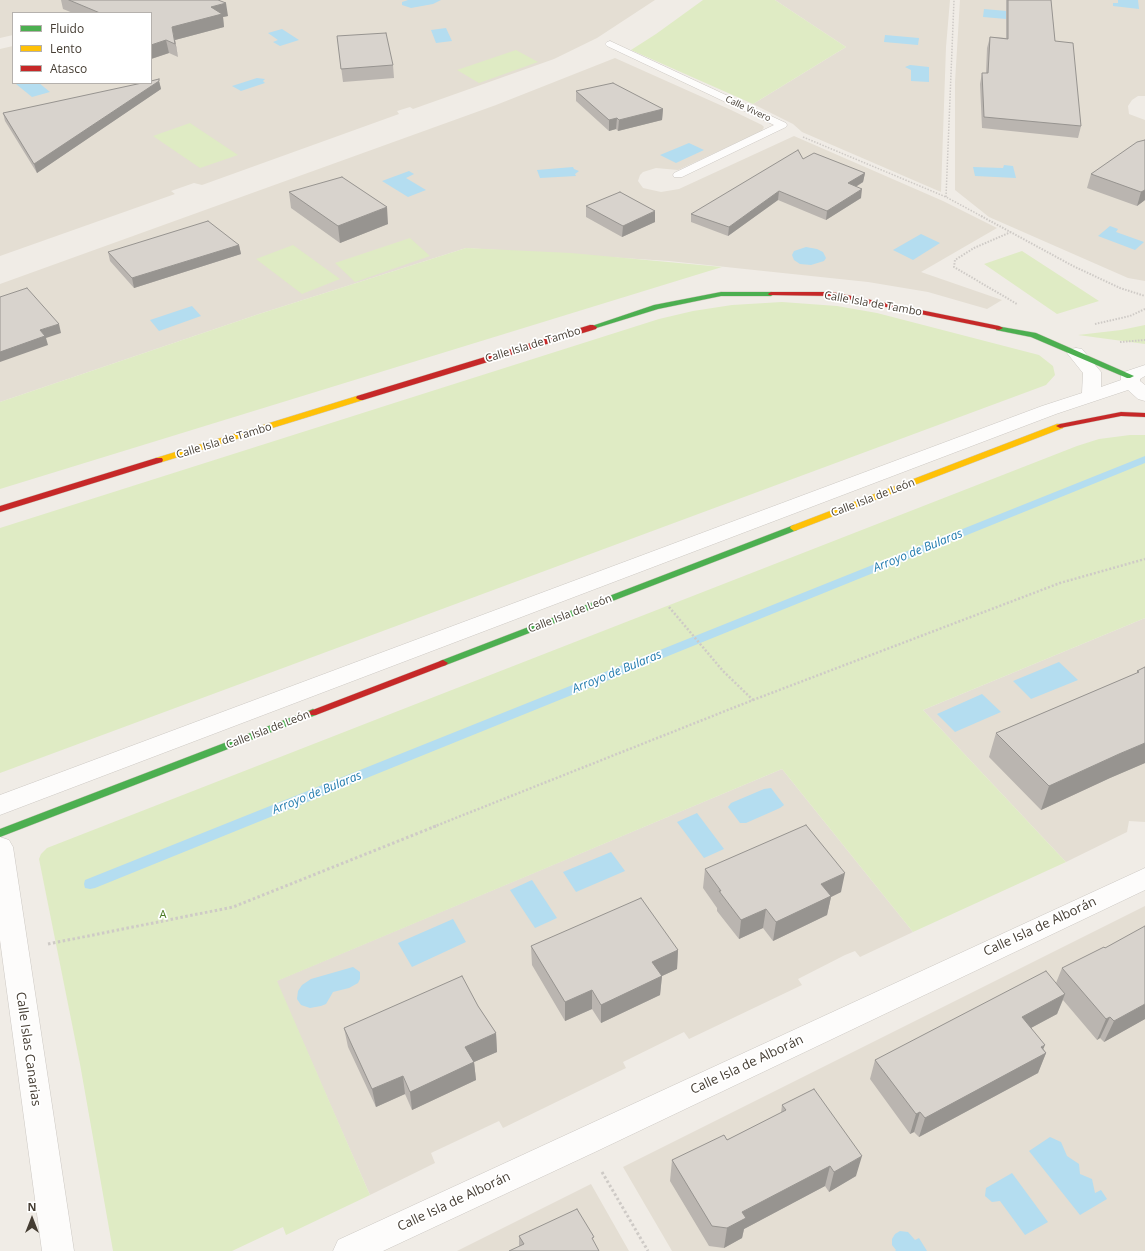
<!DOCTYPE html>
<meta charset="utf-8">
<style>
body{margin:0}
#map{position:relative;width:1145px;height:1251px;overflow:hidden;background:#f0ece6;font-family:"Open Sans",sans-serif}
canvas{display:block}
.legend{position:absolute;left:12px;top:12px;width:140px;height:72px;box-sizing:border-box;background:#fff;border:1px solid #b5b1ad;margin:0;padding:5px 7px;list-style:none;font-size:12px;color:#453d33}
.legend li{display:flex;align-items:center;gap:8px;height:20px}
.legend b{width:20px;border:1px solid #b5b1ad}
.north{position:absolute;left:12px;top:1199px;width:40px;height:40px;-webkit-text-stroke:3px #fff;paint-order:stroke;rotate:0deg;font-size:11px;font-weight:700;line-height:16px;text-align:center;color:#453d33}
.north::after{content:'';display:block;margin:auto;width:14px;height:18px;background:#453d33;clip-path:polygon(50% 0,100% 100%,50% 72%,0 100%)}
</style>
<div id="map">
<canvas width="1145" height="1251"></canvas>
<ul class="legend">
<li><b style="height:5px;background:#4caf50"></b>Fluido</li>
<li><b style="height:5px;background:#ffc107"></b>Lento</li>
<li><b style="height:5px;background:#c62828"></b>Atasco</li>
</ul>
<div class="north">N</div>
</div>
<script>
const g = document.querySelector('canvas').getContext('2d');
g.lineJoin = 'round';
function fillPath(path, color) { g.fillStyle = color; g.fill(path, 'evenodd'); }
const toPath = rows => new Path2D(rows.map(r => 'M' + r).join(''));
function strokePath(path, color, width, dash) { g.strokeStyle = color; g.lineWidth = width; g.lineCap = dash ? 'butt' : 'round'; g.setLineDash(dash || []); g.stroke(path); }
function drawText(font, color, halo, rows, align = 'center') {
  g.font = font + ' "Open Sans",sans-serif'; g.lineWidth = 3.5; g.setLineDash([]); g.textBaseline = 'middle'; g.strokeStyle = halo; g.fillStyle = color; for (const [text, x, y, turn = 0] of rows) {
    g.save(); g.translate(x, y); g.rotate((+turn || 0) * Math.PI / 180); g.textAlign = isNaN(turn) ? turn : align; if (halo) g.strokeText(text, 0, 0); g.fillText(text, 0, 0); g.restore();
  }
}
fillPath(toPath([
 [0,0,155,0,102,13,13,13,13,35,0,38],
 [196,0,655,0,597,38,554,59,413,109,410,107,397,111,399,114,202,185,194,183,171,191,175,194,0,256,0,49,13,46,13,83,151,83,151,13],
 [775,0,950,0,946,47,941,192,802,132,793,124,753,104,846,47],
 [960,0,1145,0,1145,96,1138,96,1132,100,1128,106,1129,114,1145,120,1145,281,1128,278,989,217,955,190,955,82],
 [615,58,729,109,762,125,764,127,762,131,678,170,656,168,643,172,640,175,638,181,643,188,661,192,679,189,794,136,943,201,997,228,921,272,1002,300,987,309,928,292,868,282,669,261,466,248,259,314,0,402,0,284,496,105],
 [1145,618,1145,822,1129,821,1127,832,1066,862,923,710],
 [782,769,913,932,860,957,855,951,845,955,798,979,802,985,689,1039,684,1032,623,1062,626,1068,503,1128,499,1121,431,1153,435,1163,370,1195,276,981],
 [1145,906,1145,1251,672,1251,623,1167],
 [591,1184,629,1251,457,1251]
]), '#e4ded3');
fillPath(toPath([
 [703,0,775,0,846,47,753,104,631,50,656,34],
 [516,50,538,62,479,83,457,70],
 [190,123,238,155,200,168,153,136],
 [410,238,430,256,355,282,335,263],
 [293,245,340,279,302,294,256,259],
 [466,248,571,253,722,267,0,489,0,402,259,314],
 [1022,251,1099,301,1057,314,984,264],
 [782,302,837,306,877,313,1039,355,1053,366,1055,375,1046,385,0,773,0,528,659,319,693,311,732,305],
 [1145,325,1145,344,1078,335,1121,330],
 [1130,435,1145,435,1145,618,923,710,1066,862,913,932,782,769,277,981,370,1195,286,1235,283,1227,232,1251,113,1251,80,1064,39,859,41,854,47,848,1077,446,1099,439]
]), '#dfebc4');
fillPath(toPath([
 [408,0,441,0,433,4,411,8,402,5,402,2],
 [1118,0,1138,0,1139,9,1113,6,1113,3,1118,3],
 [984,9,1029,13,1030,21,983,17],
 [446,28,452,41,436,43,431,30],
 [282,29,299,40,280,46,273,42,278,40,268,33],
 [885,35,919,38,918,45,884,42],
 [910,65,929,67,929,82,911,81,911,70,905,67],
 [257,78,265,79,263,81,265,83,241,91,232,86],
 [39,83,50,92,32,97,16,84],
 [689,143,704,150,676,163,660,155],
 [1004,165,1013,166,1016,178,975,176,973,167,1003,168],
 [573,167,574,169,579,171,575,174,576,176,540,178,537,170],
 [409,171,414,174,406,178,426,190,408,197,382,181],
 [1110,226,1118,229,1116,232,1144,242,1135,250,1098,236],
 [921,234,940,243,913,260,893,250],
 [806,247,817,249,823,252,826,258,824,261,811,265,800,264,794,260,792,255,794,251],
 [192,306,201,316,159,331,150,320],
 [1059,662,1078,680,1031,699,1013,681],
 [982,694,1001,712,955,732,937,714],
 [771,788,784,805,780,808,746,823,740,823,728,807,731,803,764,789],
 [697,813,724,849,704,858,677,822],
 [611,852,625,871,576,892,563,872],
 [532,880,557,918,535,928,510,890],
 [453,919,466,942,412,967,398,943],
 [353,967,360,972,360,979,358,983,349,988,333,992,326,1004,321,1006,310,1008,301,1005,297,999,298,991,302,985,311,979],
 [1050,1137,1061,1142,1067,1156,1079,1164,1080,1174,1092,1179,1095,1193,1101,1190,1107,1199,1080,1215,1029,1151],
 [1012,1173,1048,1222,1025,1235,1000,1201,992,1202,985,1196,986,1188],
 [900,1231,908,1232,915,1240,919,1238,927,1251,895,1251,896,1250,892,1245,892,1239,895,1234]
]), '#b4ddf0');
fillPath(toPath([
 [1145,456,1145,463,95,888,90,889,85,888,84,884,85,880,1145,456]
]), '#b4ddf0');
const lane = toPath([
 [610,41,786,123,787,125,786,127,682,177,674,177,673,175,674,173,774,125,607,46,605,44,607,42,610,41]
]);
const street = toPath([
 [1076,348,1082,349,1101,372,1101,387,1121,380,1121,376,1124,372,1145,365,1145,376,1140,379,1140,381,1145,385,1145,401,1138,399,1128,390,1056,414,0,815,0,795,1042,406,1082,393,1083,373,1067,353,1070,349,1076,348],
 [0,837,9,840,13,847,74,1251,42,1251,0,940,0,837],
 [1145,868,1145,890,595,1152,383,1251,333,1251,338,1240,1145,868]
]);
const fast = toPath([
 [721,292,771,292,774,294,771,296,721,296,658,309,593,329,589,327,654,305,721,292],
 [996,326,1036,333,1134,376,1130,378,1127,378,1031,337,996,330,996,326],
 [794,525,797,526,798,528,797,530,446,665,443,666,438,663,440,661,794,525],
 [313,709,316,711,318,713,316,715,0,837,0,829,313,709]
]);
const slow = toPath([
 [357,396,360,396,364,398,363,400,162,462,156,462,155,460,156,458,357,396],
 [1057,424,1063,424,1064,426,1063,428,797,530,794,531,790,528,791,526,1057,424]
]);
const jam = toPath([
 [771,292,832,292,999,326,1003,328,999,330,832,296,769,295,768,294,771,292],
 [590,325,593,325,597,327,596,329,363,400,360,400,356,398,357,396,590,325],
 [1121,412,1145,413,1145,417,1121,416,1060,428,1056,426,1060,424,1121,412],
 [156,458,162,458,163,460,162,462,0,512,0,506,156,458],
 [443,660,448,663,446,665,316,715,310,715,308,713,310,711,443,660]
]);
strokePath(lane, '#ccc8c3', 1);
strokePath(street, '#ccc8c3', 1);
strokePath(fast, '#cfc9bd', 1);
strokePath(slow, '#cfc9bd', 1);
strokePath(jam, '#cfc9bd', 1);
strokePath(toPath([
 [803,137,946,197,983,217],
 [946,197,954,0]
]), '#cecac6', 1.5, [1.5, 1.5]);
strokePath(toPath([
 [981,216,1073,266,1120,288,1145,296],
 [1011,232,974,248,955,260,954,267,1017,304],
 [1095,324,1130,316,1145,309],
 [1120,342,1145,340]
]), '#cecac6', 2, [1.5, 1.5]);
strokePath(toPath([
 [669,607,723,671,753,700],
 [433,827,753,700,1060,583,1145,559]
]), '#cecac6', 2.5, [2, 2]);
strokePath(toPath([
 [48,944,233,907,436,826],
 [602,1172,648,1251]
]), '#cecac6', 3, [2.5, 2.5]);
fillPath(lane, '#fdfcfb');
fillPath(street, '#fdfcfb');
fillPath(fast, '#4caf50');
fillPath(slow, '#ffc107');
fillPath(jam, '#c62828');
fillPath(toPath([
 [61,0,218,0,228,16,223,17,224,27,175,40,178,57,169,53,151,59,151,13,73,13,63,9],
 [1006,0,1051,0,1055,41,1081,126,1078,138,982,128,980,84,982,73,986,73,987,48,990,37,1006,38],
 [337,36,393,65,394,78,343,82],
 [159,81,161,89,37,173,5,121,3,113],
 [576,91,663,109,662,120,618,131,616,129,609,131,576,101],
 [1145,140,1145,200,1137,206,1087,188,1091,174],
 [803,159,865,173,863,182,856,187,861,198,826,220,778,200,728,236,691,222,691,214],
 [289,192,388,224,340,243,291,208],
 [586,206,655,222,622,237,586,217],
 [239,245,241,254,134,288,110,261,108,252],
 [1145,667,1145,763,1110,778,1041,810,989,757,996,733,1137,673,1137,671],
 [705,869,841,892,831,897,827,915,773,941,763,928,739,939,717,911,717,908,703,888],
 [531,946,678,950,677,969,662,976,660,995,601,1023,592,1009,565,1021,532,965],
 [1062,968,1145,1019,1104,1042,1100,1038,1097,1040,1063,1000,1057,1014,1031,1028,1046,1053,1038,1073,919,1137,914,1132,910,1134,870,1079,875,1060,1056,983],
 [478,1006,496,1033,497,1052,474,1062,476,1080,412,1110,405,1094,376,1107,348,1047,344,1028],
 [782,1105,856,1176,829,1192,825,1186,744,1229,742,1238,724,1248,709,1246,670,1181,672,1160,727,1140,781,1113],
 [519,1236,594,1237,519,1246]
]), '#bab5b0');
fillPath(toPath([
 [226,3,228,16,223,17,224,27,175,40,178,57,172,27,211,7],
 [166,40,169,53,151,59,151,45],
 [159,81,161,89,37,173,34,164],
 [663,109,662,120,618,131,619,120],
 [617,118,616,129,609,131,609,120],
 [865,173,863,182,847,192,848,183],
 [862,189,861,198,826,220,827,211],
 [1145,190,1145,200,1137,206,1141,192],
 [779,191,778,200,728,236,729,227],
 [387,207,388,224,340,243,338,226],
 [655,211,655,222,622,237,623,226],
 [239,245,241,254,134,288,132,278],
 [59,324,61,333,46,338,48,345,0,362,0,352,40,330],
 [1145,743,1145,763,1110,778,1041,810,1049,786,1119,754],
 [845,873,841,892,831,897,827,915,773,941,776,922,821,884],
 [766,909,763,928,739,939,741,920],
 [678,950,677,969,662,976,660,995,601,1023,601,1005,652,962],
 [592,990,592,1009,565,1021,565,1002],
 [1065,994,1057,1014,1014,1037,1022,1017],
 [1145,1004,1145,1019,1104,1042,1114,1021],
 [1110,1017,1100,1038,1097,1040,1106,1019],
 [496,1033,497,1052,474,1062,476,1080,412,1110,410,1092,465,1047],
 [1045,1045,1040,1056,1046,1053,1038,1073,919,1137,925,1118],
 [403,1076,405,1094,376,1107,372,1089],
 [920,1112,914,1132,910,1134,916,1114],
 [862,1156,856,1176,829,1192,834,1172],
 [830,1166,825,1186,744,1229,742,1238,724,1248,727,1228,742,1212]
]), '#979490');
const building = toPath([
 [69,0,218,0,226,3,211,7,222,14,172,27,175,44,166,40,151,45,151,13,100,13,69,0],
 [1008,0,1051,0,1055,41,1073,43,1081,126,984,117,982,73,988,73,990,37,1008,39,1008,0],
 [386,33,393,65,341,69,337,36,386,33],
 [159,79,159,81,34,164,3,113,142,83,151,83,151,81,159,79],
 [613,83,663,109,619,120,617,118,609,120,576,91,613,83],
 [1145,140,1145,190,1141,192,1091,174,1137,142,1145,140],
 [798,150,803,159,814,153,865,173,848,183,862,189,827,211,779,191,729,227,691,214,798,150],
 [342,177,387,207,338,226,289,192,342,177],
 [620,192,655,211,623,226,586,206,620,192],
 [208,221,239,245,132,278,108,252,208,221],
 [27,288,59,324,40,330,45,336,0,352,0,297,27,288],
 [1145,667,1145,743,1119,754,1049,786,996,733,1139,672,1137,671,1145,667],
 [806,825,845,873,821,884,831,896,776,922,766,909,741,920,719,891,721,891,705,869,806,825],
 [641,898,678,950,652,962,662,976,601,1005,592,990,565,1002,531,946,641,898],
 [1145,926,1145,1004,1114,1021,1110,1017,1106,1019,1062,968,1104,947,1105,948,1145,926],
 [1046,971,1065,994,1022,1017,1045,1045,1041,1047,1046,1053,925,1118,920,1112,916,1114,875,1060,1046,971],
 [462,976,478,1006,496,1033,465,1047,474,1062,410,1092,403,1076,372,1089,344,1028,462,976],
 [814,1089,862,1156,834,1172,830,1166,742,1212,746,1218,727,1228,712,1226,672,1160,724,1135,727,1140,786,1110,782,1105,814,1089],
 [577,1209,594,1237,592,1238,599,1251,509,1251,524,1244,519,1236,577,1209]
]);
fillPath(building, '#d8d3cd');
strokePath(building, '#979490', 1);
drawText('9px', '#453d33', '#fff', [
 ["Calle Vivero",748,109,25]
]);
drawText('11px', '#453d33', '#fff', [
 ["Calle Isla de Tambo",873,304,10],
 ["Calle Isla de Tambo",533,345,-17],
 ["Calle Isla de Tambo",224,441,-17],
 ["Calle Isla de León",873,498,-21],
 ["Calle Isla de León",570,614,-21],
 ["Calle Isla de León",268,730,-21]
]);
drawText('11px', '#4a7a23', '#fff', [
 ["A",163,915]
]);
drawText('italic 12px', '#257daf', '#fff', [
 ["Arroyo de Bularas",918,551,-22],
 ["Arroyo de Bularas",617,672,-22],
 ["Arroyo de Bularas",317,793,-22]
]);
drawText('13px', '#453d33', '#fff', [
 ["Calle Isla de Alborán",1040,927,-25],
 ["Calle Islas Canarias",28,1049,82],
 ["Calle Isla de Alborán",747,1065,-25],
 ["Calle Isla de Alborán",454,1202,-25]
]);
</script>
